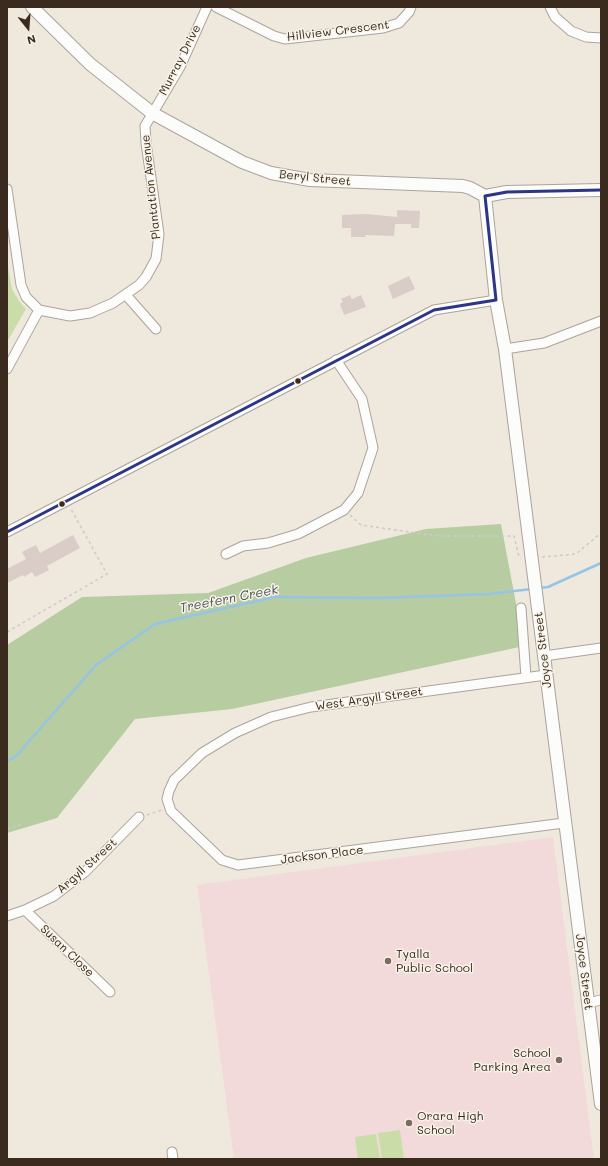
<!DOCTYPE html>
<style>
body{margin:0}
#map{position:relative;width:608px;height:1166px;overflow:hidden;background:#eee8dd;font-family:Mali,sans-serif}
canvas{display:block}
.frame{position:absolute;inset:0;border:8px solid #3b2a1e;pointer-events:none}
.north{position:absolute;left:8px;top:8px;width:40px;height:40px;-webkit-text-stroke:3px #f7f3e8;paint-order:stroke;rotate:163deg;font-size:11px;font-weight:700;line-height:16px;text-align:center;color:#3b2a1e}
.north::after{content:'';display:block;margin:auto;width:14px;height:18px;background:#3b2a1e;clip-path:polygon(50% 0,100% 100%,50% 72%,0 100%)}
</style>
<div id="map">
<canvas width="608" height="1166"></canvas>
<div class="frame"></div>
<div class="north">N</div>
</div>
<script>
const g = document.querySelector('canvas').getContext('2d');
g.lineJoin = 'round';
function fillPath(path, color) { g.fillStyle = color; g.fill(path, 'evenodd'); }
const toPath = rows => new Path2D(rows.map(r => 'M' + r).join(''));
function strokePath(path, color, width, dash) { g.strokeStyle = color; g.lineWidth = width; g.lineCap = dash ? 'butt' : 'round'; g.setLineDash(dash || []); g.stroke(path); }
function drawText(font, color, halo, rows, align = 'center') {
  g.font = font + ' Mali,sans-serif'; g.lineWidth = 3; g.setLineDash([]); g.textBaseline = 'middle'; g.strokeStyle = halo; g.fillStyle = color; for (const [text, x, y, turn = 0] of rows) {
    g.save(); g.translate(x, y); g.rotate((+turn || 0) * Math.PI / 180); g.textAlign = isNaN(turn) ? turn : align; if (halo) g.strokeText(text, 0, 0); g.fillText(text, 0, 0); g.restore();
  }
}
fillPath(toPath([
 [553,837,594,1159,234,1159,197,885]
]), '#f2dadb');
fillPath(toPath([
 [7,261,12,289,19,301,26,309,7,342],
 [400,1130,404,1159,382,1159,378,1133],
 [376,1134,380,1159,358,1159,355,1137]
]), '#cadda9');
fillPath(toPath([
 [501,524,524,646,232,709,135,719,57,818,7,833,7,645,82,597,208,593,306,558,426,529]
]), '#b7cca0');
strokePath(toPath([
 [539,588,548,587,601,563],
 [7,762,17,755,96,665,155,624,275,597,378,598,488,594,532,589]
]), '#96c4e4', 2.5);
fillPath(toPath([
 [397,210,420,211,419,228,411,228,411,224,395,224,394,236,365,235,366,237,351,237,351,228,342,228,342,215,367,214,397,217],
 [409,276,415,289,393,299,388,286],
 [350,295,352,299,361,295,366,307,344,315,340,304,343,302,341,299],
 [73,535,80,548,47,566,49,570,35,577,32,572,24,577,23,575,7,583,7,569,26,559,22,552,36,545,40,553]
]), '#dacdc7');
const street = toPath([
 [216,7,274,36,285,39,383,28,399,23,409,12,411,7],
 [550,7,555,17,571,31,586,37,601,38],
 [7,189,21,285,26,297,39,310,70,316,90,313,113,303,139,285,146,277,156,259,159,234,146,143,145,126,180,67,207,7],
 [126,295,156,329],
 [505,349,544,343,601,321],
 [7,369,39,310],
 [7,532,434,310,496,300],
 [226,554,243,546,268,543,298,534,344,510,358,493,373,448,362,399,336,360],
 [521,608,526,677],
 [544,656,601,648],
 [546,675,311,707,271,717,235,733,202,753,174,780,169,791,167,799,171,811,222,860,238,865,564,823],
 [25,910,110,992],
 [7,916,25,910,54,896,85,872,139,817],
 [588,1003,601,1000],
 [172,1152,173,1159]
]);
const secondary = toPath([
 [32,7,90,64,152,113,242,162,271,173,310,180,463,186,470,188,485,196,507,192,601,190],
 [485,196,496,300,505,349,601,1104]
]);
strokePath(street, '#aaa49d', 11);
strokePath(secondary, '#aaa49d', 14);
strokePath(toPath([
 [350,515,361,525,438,536,514,536,519,557,521,557],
 [542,557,576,554,601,533],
 [7,632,107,574,71,509],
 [147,815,162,810],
 [7,829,22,824]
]), '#cdcac7', 1.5, [3, 3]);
strokePath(street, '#fcfcfa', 9);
strokePath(secondary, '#fcfcfa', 12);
strokePath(toPath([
 [485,196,507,192,601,190],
 [485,196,496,300],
 [7,532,434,310,496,300]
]), '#2d3587', 3);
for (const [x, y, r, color] of [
 [298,381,3.5,"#3b2a1e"],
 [62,504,3.5,"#3b2a1e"],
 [388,961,4,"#7a6c61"],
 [559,1060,4,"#7a6c61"],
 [409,1123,4,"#7a6c61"]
]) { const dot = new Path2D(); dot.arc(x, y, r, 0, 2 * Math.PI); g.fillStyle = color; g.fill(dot); strokePath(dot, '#f7f3e8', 1.5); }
drawText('12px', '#3b2a1e', '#f7f3e8', [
 ["Hillview Crescent",338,31,-7],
 ["Murray Drive",180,60,-63],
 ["Beryl Street",315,178,6],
 ["Plantation Avenue",151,187,-96],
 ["Joyce Street",543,650,-97],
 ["West Argyll Street",369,699,-8],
 ["Jackson Place",322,855,-7],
 ["Argyll Street",87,866,-42],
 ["Susan Close",67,951,44],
 ["Joyce Street",584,972,83]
]);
drawText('12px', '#3b2a1e', '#f7f3e8', [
 ["Tyalla",396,954],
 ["Public School",396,968],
 ["School",551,1053,"right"],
 ["Parking Area",551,1067,"right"],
 ["Orara High",417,1116],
 ["School",417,1130]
], 'left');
drawText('italic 13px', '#4b545a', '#f7f3e8', [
 ["Treefern Creek",229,599,-11]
]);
</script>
